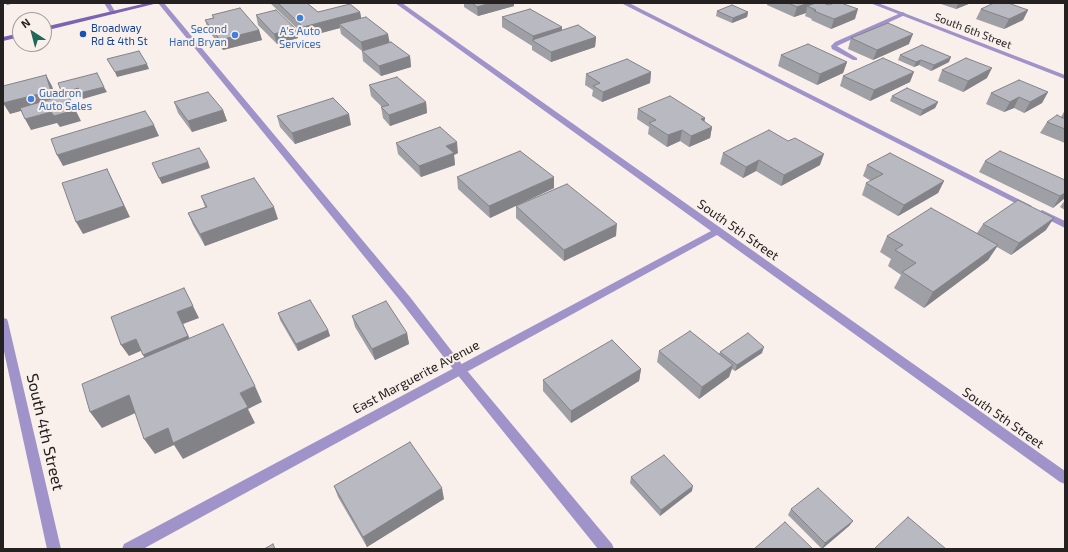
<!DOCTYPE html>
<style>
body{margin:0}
#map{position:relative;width:1068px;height:552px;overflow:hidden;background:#f9f0ec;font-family:"Exo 2",sans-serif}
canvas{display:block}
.frame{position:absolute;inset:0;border:4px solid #242120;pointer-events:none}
.north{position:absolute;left:12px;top:12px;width:40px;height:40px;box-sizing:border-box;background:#f9f0ec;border:1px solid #a49d9a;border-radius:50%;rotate:324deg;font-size:11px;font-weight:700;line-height:16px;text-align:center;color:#242120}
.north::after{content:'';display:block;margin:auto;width:14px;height:18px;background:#21675a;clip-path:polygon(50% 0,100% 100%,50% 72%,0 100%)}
</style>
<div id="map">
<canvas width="1068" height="552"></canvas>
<div class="frame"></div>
<div class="north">N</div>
</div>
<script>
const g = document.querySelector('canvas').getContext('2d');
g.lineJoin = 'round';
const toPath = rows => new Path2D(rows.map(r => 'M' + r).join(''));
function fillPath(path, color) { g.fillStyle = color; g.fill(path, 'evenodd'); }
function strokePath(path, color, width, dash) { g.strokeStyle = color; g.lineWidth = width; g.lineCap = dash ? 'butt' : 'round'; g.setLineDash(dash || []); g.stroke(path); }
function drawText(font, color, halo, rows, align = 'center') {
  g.font = font + ' "Exo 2",sans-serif'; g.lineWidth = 4; g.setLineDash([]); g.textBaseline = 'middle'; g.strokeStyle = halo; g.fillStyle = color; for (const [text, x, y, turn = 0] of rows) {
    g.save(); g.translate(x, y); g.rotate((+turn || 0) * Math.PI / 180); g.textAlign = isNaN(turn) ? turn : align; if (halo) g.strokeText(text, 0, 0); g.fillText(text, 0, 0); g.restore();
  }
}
fillPath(toPath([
 [158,3,164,3,410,297,464,367,612,544,614,549,598,549,456,373,402,303,158,3],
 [621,3,629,3,1032,206,1028,209,1025,208,621,3],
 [903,12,906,14,905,15,837,46,857,58,857,60,853,60,832,49,831,46,835,42,903,12],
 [1042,210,1065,221,1065,228,1039,215,1037,213,1042,210]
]), '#a093ca');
fillPath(toPath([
 [104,3,110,3,116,13,115,14,111,14,104,3],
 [395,3,402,3,1065,471,1065,484,1060,482,717,235,143,549,122,549,124,544,711,231,395,3],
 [870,3,878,3,1065,75,1065,79,870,3],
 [3,318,7,319,8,322,61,549,47,549,3,347,3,318]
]), '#a093ca');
fillPath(toPath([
 [147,3,158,3,44,31,44,27,147,3],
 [20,33,20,37,3,41,3,37,20,33]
]), '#7a63b3');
fillPath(toPath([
 [270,3,307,3,318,12,360,12,361,18,390,43,410,56,411,67,381,76,363,61,362,51,341,34,340,28,306,37],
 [464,3,514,3,514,6,478,16,464,7],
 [767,3,823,3,855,19,831,29,811,20,812,19,805,16,806,13,794,17,767,5],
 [938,3,971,3,956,9],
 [981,9,1028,10,1023,20,1004,29,976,19],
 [717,11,748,12,747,17,732,23,716,16],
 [212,15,259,30,262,40,223,50,208,30,205,20,213,18],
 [256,15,298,38,277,44,258,25],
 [502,17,562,27,562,30,596,37,595,47,551,62,532,50,532,46,502,27],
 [851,38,909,44,873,60,848,49],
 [781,55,847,62,843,73,817,85,778,66],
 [900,55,949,62,931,71,919,65,914,67,898,60],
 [942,70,987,78,963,92,938,81],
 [651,72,650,83,602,102,592,96,593,90,585,85,586,74],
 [843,76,910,82,870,101,840,86],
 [369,85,426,102,427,113,390,126,383,118,381,107,382,107,371,96],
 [1048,92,1042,103,1024,113,1014,108,1004,112,986,104,991,93],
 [892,96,938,102,935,108,920,116,890,101],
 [174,102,223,110,227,121,192,132,178,113],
 [638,109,705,118,704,122,712,127,710,138,689,147,680,141,667,147,648,134,649,127,637,119],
 [1065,110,1065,143,1040,133,1047,122,1061,117],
 [277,116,351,125,295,144,280,127],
 [396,143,458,153,454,155,455,165,421,177,398,154],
 [723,153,820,165,781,186,756,171,743,178,720,164],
 [985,161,1065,180,1065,198,1053,208,979,172],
 [867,165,944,181,938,193,898,216,862,195,866,183,871,181,863,176],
 [457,177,554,188,490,218,458,189],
 [201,196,278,219,205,246,193,225,188,213,205,207],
 [1065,200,1065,210,1060,207],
 [516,206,616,236,564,261,516,218],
 [983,224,1046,230,1011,255,997,247,988,260,924,308,894,288,901,275,888,266,891,259,880,252,887,236,977,233],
 [278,313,328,330,330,336,298,351,280,320],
 [352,316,407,333,409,344,375,360,355,327],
 [659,351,719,354,720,352,762,353,735,371,732,369,729,377,699,399,657,362],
 [641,369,639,381,571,423,543,391,543,380],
 [631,477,692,491,660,516,630,483],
 [334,486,444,499,367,547,338,497],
 [791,509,853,521,849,526,822,549,788,515]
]), '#9f9fa6');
fillPath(toPath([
 [6,3,15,3,7,5],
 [490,3,514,3,514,6,478,16,477,7],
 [808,3,820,3,807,6,806,13,794,17,797,7],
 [961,3,971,3,956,9,958,4],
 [858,9,855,19,831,29,834,19],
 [1028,10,1023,20,1004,29,1009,19],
 [360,12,362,22,339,24,340,28,306,37,303,27],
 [748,12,747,17,732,23,733,18],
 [562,27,562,37,533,41,533,36],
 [295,28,298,38,277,44,274,34],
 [259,30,262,40,223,50,220,40],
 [388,34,390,44,363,52,361,42],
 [913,34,909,44,873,60,877,50],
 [596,37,595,47,551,62,551,52],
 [410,56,411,67,381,76,379,66],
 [951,57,949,62,931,71,934,65],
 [921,60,919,65,914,67,916,62],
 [847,62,843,73,817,85,820,74],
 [147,64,149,69,117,77,115,72],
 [992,68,987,78,963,92,968,81],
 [651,72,650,83,602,102,603,92],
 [914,72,910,82,870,101,874,90],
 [46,75,52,86,57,101,10,114,3,103],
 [104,87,107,92,83,99,81,94,69,97,81,121,60,127,57,123,31,130,25,119,51,112,65,99,62,93,78,88],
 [1048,92,1042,103,1024,113,1030,102],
 [1019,97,1014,108,1004,112,1010,102],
 [426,102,427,113,390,126,389,115],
 [938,102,935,108,920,116,923,110],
 [223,110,227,121,192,132,188,121],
 [349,114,351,125,295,144,292,133],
 [705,118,703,129,701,119],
 [154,125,159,136,63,166,57,155],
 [712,127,710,138,689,147,691,136],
 [682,130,680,141,667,147,668,135],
 [457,142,458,153,454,155,455,165,421,177,419,166,446,146],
 [824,154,820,165,781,186,784,175],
 [759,160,756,171,743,178,746,167],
 [208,162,210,168,162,184,159,178],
 [107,169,130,217,83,234,76,222],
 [554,177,554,188,490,218,489,206],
 [944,181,938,193,898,216,904,205],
 [1065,193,1065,198,1053,208,1060,196],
 [274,207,278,219,205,246,200,234],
 [1054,218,1046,230,1011,255,1019,243],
 [617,224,616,236,564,261,564,250],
 [998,245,988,260,924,308,933,292],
 [184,288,199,318,183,324,194,348,150,367,143,355,177,312],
 [328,330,330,336,298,351,296,344],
 [407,333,409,344,375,360,372,349],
 [136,339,143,350,129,356,121,345],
 [764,347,762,353,735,371,737,365],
 [733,365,729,377,699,399,702,387],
 [641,369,639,381,571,423,571,411],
 [255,386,262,402,248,409,255,423,183,459,174,445,155,454,144,439],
 [129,395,140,411,102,428,90,412],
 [693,486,692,491,660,516,661,510],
 [442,488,444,499,367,547,363,537],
 [853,521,849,526,822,549,825,543]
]), '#828287');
const building = toPath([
 [278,3,307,3,318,12,350,4,360,12,303,27,278,3],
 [472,3,490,3,477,7,472,3],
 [788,3,808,3,797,7,788,3],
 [816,3,823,3,829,5,834,3,841,3,858,9,834,19,814,11,816,10,807,6,816,3],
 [994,3,1008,3,1028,10,1009,19,981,9,994,3],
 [732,5,748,12,733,18,717,11,732,5],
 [240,8,259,30,220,40,205,20,214,18,212,15,240,8],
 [530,9,562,27,533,36,502,17,530,9],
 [276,10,295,28,274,34,256,15,276,10],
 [366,17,388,34,361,42,339,24,366,17],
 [888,23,913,34,877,50,851,38,888,23],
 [578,25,596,37,551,52,532,40,578,25],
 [391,42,410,56,379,66,362,51,391,42],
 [808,44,847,62,820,74,781,55,808,44],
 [922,45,951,57,934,65,921,60,916,62,900,55,922,45],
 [139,51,147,64,115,72,107,59,139,51],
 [883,58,914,72,874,90,843,76,883,58],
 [966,58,992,68,968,81,942,70,966,58],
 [627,59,651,72,603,92,593,86,600,83,586,74,627,59],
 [97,73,104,87,80,93,78,88,62,93,58,83,97,73],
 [46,75,51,91,3,103,3,86,46,75],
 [397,77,426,102,389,115,381,107,389,105,369,85,397,77],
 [1019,80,1048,92,1030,102,1019,97,1010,102,991,93,1019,80],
 [907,88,938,102,923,110,892,96,907,88],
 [208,92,223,110,188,121,174,102,208,92],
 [68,94,75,110,54,116,51,112,25,119,20,108,68,94],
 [670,96,705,118,701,119,712,127,691,136,682,130,668,135,649,123,656,120,638,109,670,96],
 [333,98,349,114,292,133,277,116,333,98],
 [145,111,154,125,57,155,51,139,145,111],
 [1057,115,1065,119,1065,129,1047,122,1057,115],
 [440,127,457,142,446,146,454,153,419,166,396,143,440,127],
 [769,130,788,141,795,138,824,154,784,175,759,160,746,167,723,153,769,130],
 [199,148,208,162,159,178,152,163,199,148],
 [520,151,554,177,489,206,457,177,520,151],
 [1000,151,1065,180,1065,193,1060,196,985,161,1000,151],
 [890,153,944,181,904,205,866,183,883,174,867,165,890,153],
 [107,169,124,206,76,222,62,183,107,169],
 [254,178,274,207,200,234,188,213,207,207,201,196,254,178],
 [567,184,617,224,564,250,516,206,567,184],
 [1018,200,1054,218,1019,243,983,224,1018,200],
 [931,208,998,245,933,292,902,272,916,263,895,250,903,245,887,236,931,208],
 [184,288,193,306,177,312,188,336,143,355,136,339,121,345,111,317,184,288],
 [310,300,328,330,296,344,278,313,310,300],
 [386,301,407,333,372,349,352,316,386,301],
 [223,324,255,386,240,393,248,407,173,443,168,428,144,439,129,395,90,412,82,384,223,324],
 [690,331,733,365,702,387,659,351,690,331],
 [748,333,764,347,737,365,720,352,748,333],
 [612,340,641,369,571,411,543,380,612,340],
 [410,442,442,488,363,537,334,486,410,442],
 [664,455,693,486,661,510,631,477,664,455],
 [818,488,853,521,825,543,791,509,818,488],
 [908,517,946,549,874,549,908,517],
 [785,522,813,549,754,549,785,522],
 [273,544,275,549,264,549,273,544]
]);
fillPath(building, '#b9b9c1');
strokePath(building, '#828287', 1);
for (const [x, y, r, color] of [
 [300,18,4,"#3f7fe0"],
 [83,34,4,"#1a4fb4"],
 [235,35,4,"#3f7fe0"],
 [31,99,4,"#3f7fe0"]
]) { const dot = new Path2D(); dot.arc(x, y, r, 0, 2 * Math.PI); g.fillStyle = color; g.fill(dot); strokePath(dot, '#f9f0ec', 1.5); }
drawText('11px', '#164399', '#f9f0ec', [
 ["Broadway",91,28],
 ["Rd & 4th St",91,41]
], 'left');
drawText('11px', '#366cbe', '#f9f0ec', [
 ["Second",227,29],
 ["Hand Bryan",227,42],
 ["A's Auto",300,31,"center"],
 ["Services",300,44,"center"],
 ["Guadron",39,93,"left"],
 ["Auto Sales",39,106,"left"]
], 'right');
drawText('11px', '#242120', '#f9f0ec', [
 ["South 6th Street",973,31,21]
]);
drawText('13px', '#242120', '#f9f0ec', [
 ["South 5th Street",738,230,35],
 ["East Marguerite Avenue",416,377,-28],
 ["South 5th Street",1003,418,35]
]);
drawText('16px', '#242120', '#f9f0ec', [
 ["South 4th Street",45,432,77]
]);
</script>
